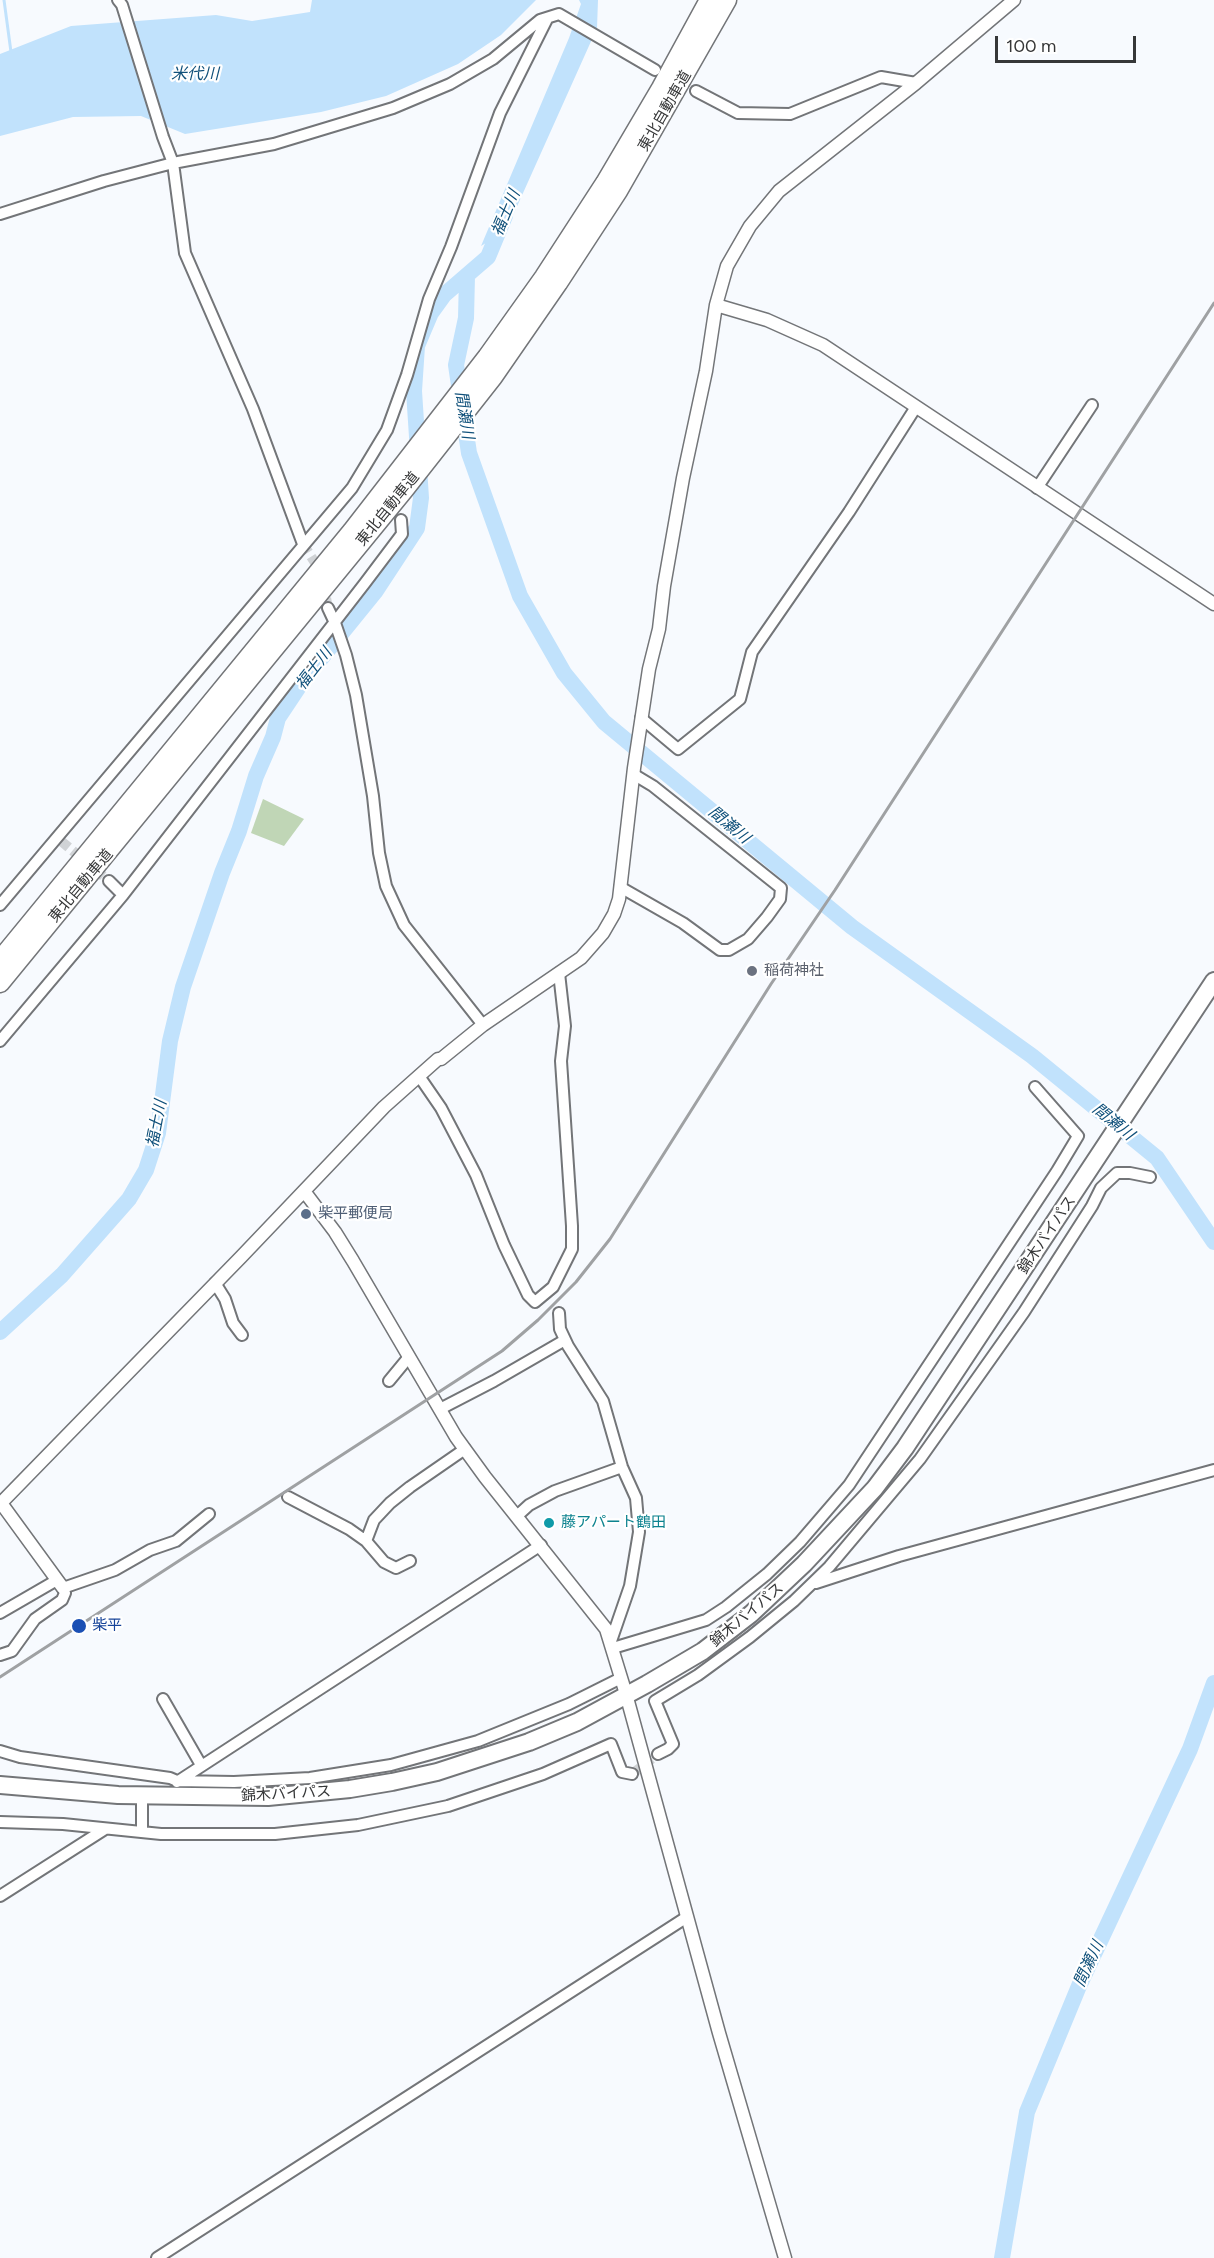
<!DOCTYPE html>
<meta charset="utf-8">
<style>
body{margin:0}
#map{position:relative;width:1214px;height:2258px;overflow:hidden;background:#f7fafe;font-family:Figtree,sans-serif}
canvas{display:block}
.scale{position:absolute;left:995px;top:36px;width:141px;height:27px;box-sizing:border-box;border:3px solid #363738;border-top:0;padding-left:8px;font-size:18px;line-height:21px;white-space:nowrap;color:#363738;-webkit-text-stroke:4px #fff;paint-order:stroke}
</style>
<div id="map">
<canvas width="1214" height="2258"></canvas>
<div class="scale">100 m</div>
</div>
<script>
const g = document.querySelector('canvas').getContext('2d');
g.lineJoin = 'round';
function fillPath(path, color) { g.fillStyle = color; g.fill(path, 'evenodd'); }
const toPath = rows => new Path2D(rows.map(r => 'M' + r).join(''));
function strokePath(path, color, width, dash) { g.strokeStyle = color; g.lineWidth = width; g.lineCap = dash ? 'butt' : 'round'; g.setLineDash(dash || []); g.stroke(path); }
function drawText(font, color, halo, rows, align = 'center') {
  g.font = font + ' Figtree,"Noto Sans JP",sans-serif'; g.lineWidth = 4.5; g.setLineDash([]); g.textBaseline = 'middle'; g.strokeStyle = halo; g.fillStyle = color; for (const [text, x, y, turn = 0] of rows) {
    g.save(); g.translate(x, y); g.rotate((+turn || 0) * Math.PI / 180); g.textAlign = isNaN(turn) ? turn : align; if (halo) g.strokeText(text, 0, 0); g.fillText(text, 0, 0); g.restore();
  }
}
fillPath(toPath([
 [263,799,304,819,284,846,251,833]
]), '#c0d6b6');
fillPath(toPath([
 [312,0,536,0,501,35,458,64,386,96,321,112,185,134,141,116,73,117,0,136,0,54,71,26,216,15,252,21,310,12],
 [579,0,598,0,597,28,506,231,481,246,569,38,581,4]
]), '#c1e2fc');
strokePath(toPath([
 [4,0,11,52]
]), '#c1e2fc', 3);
strokePath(toPath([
 [467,276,466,318,456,365,469,453,520,596,564,673,604,722,852,927,1032,1056,1157,1158,1214,1242],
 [0,1332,62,1275,129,1199,146,1170,158,1133,170,1041,183,987,222,873,239,831,256,776,273,737,278,718,302,682,375,592,417,528,421,498,414,391,417,346,431,313,444,295,488,257,505,216],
 [1002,2258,1027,2112,1079,1986,1190,1749,1214,1683]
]), '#c1e2fc', 16);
strokePath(toPath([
 [303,544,321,572,328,608],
 [61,841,109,881],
 [632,1774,658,1754]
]), '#d0d3d6', 10, [10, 5]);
const minor = toPath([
 [118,0,122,5,163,137,173,163,185,253,253,409,303,544],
 [696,91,738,113,790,114,881,77,916,83],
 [0,214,104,181,173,163,274,144,393,108,450,84,493,59,540,20,559,14,655,70],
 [1037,488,1092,405],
 [328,608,335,623,346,655,356,695,373,796,379,853,386,886,404,925,483,1025],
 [641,718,678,749,740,699,752,652,849,512,916,407],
 [109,881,123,895],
 [620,887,683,923,720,950,729,950,748,939,767,917,780,899,781,888,653,786,633,774],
 [0,905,352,488,387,430,407,375,429,299,451,247,500,113,547,19],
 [0,1041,123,895,365,583,402,534,401,520],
 [419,1076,441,1108,476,1175,504,1245,528,1295,535,1302,553,1287,572,1249,572,1226,561,1061,565,1026,559,973],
 [215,1283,225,1299,233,1323,242,1335],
 [559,1313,560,1329,568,1346,603,1401,622,1467,636,1498,639,1532,630,1586,611,1641],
 [389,1381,408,1358],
 [440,1409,494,1381,565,1340],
 [288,1497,349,1529,366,1541],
 [517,1516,529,1505,555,1491,622,1467],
 [410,1561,396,1568,384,1562,366,1541,374,1520,390,1503,410,1487,465,1449],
 [816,1583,899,1556,1214,1470],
 [0,1613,57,1580],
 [613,1648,706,1620,726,1607,767,1574,800,1542,849,1485,1057,1171,1078,1136,1035,1087],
 [0,1655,12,1651,35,1619,62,1600,65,1593,63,1588,115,1570,150,1550,176,1541,209,1514],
 [163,1699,201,1765],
 [0,1751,20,1757,170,1778,177,1781,234,1782,310,1778,391,1765,478,1741,569,1704,621,1678],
 [658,1754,668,1749,673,1744,655,1701,698,1675,750,1637,794,1601,829,1567,920,1459,1024,1312,1092,1206,1101,1188,1117,1173,1130,1173,1150,1177],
 [177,1782,541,1545],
 [0,1822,63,1824,161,1834,275,1834,358,1825,448,1806,543,1774,611,1744,622,1772,632,1774],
 [142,1832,142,1796],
 [0,1896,105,1829],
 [157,2258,687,1917]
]);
const tertiary = toPath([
 [716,305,767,320,823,345,1214,604],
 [304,1191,335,1232,353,1261,456,1437,485,1477,606,1629,626,1694,719,2033,785,2258],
 [1,1503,63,1588],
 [0,1504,241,1257,384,1107,438,1059,441,1059,483,1025,581,958,603,933,614,914,619,899,634,768,649,669,659,629,664,586,683,478,706,371,716,305,727,266,750,226,779,191,916,83,1014,0]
]);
const trunk = toPath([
 [0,1785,118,1795,268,1797,350,1789,392,1782,437,1772,529,1742,577,1722,647,1684,703,1651,751,1614,804,1564,875,1488,905,1448,1214,981]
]);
const motorway = toPath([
 [0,960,352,531,487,357,544,277,605,183,661,88,709,0],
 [0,983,404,490,493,377,558,283,618,191,727,0]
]);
strokePath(minor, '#737578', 14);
strokePath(tertiary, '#737578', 15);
strokePath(trunk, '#737578', 20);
strokePath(motorway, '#737578', 21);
strokePath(minor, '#fff', 10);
strokePath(tertiary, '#fff', 12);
strokePath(trunk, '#fff', 16);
strokePath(motorway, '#fff', 18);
strokePath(toPath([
 [0,1677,502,1351,538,1320,576,1282,610,1239,771,984,835,890,1214,303]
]), '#9fa1a3', 3);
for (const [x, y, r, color] of [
 [752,971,6,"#6b7280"],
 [306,1214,6,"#5c6f8a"],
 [549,1523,6,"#0f9aa8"],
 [79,1626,8,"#1a4fb4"]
]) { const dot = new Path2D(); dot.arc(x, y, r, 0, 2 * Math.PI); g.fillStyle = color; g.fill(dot); strokePath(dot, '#fff', 2); }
drawText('15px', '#363738', '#fff', [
 ["東北自動車道",665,111,-60],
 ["東北自動車道",388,509,-51],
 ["東北自動車道",81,886,-50],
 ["錦木バイパス",1047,1235,-56],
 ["錦木バイパス",747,1615,-40],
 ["錦木バイパス",286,1794,-3]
]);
drawText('15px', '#5b616d', '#fff', [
 ["稲荷神社",764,971]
], 'left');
drawText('15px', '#4e5e75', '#fff', [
 ["柴平郵便局",318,1214]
], 'left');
drawText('15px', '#0d838f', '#fff', [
 ["藤アパート鶴田",561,1523]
], 'left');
drawText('15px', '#164399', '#fff', [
 ["柴平",92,1626]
], 'left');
drawText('italic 16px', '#0f507a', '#fff', [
 ["米代川",195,74],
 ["福士川",506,213,-67],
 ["間瀬川",464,415,81],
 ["福士川",314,669,-52],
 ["間瀬川",729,825,40],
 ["間瀬川",1113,1122,39],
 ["福士川",157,1124,-79],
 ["間瀬川",1089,1964,-65]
]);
</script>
